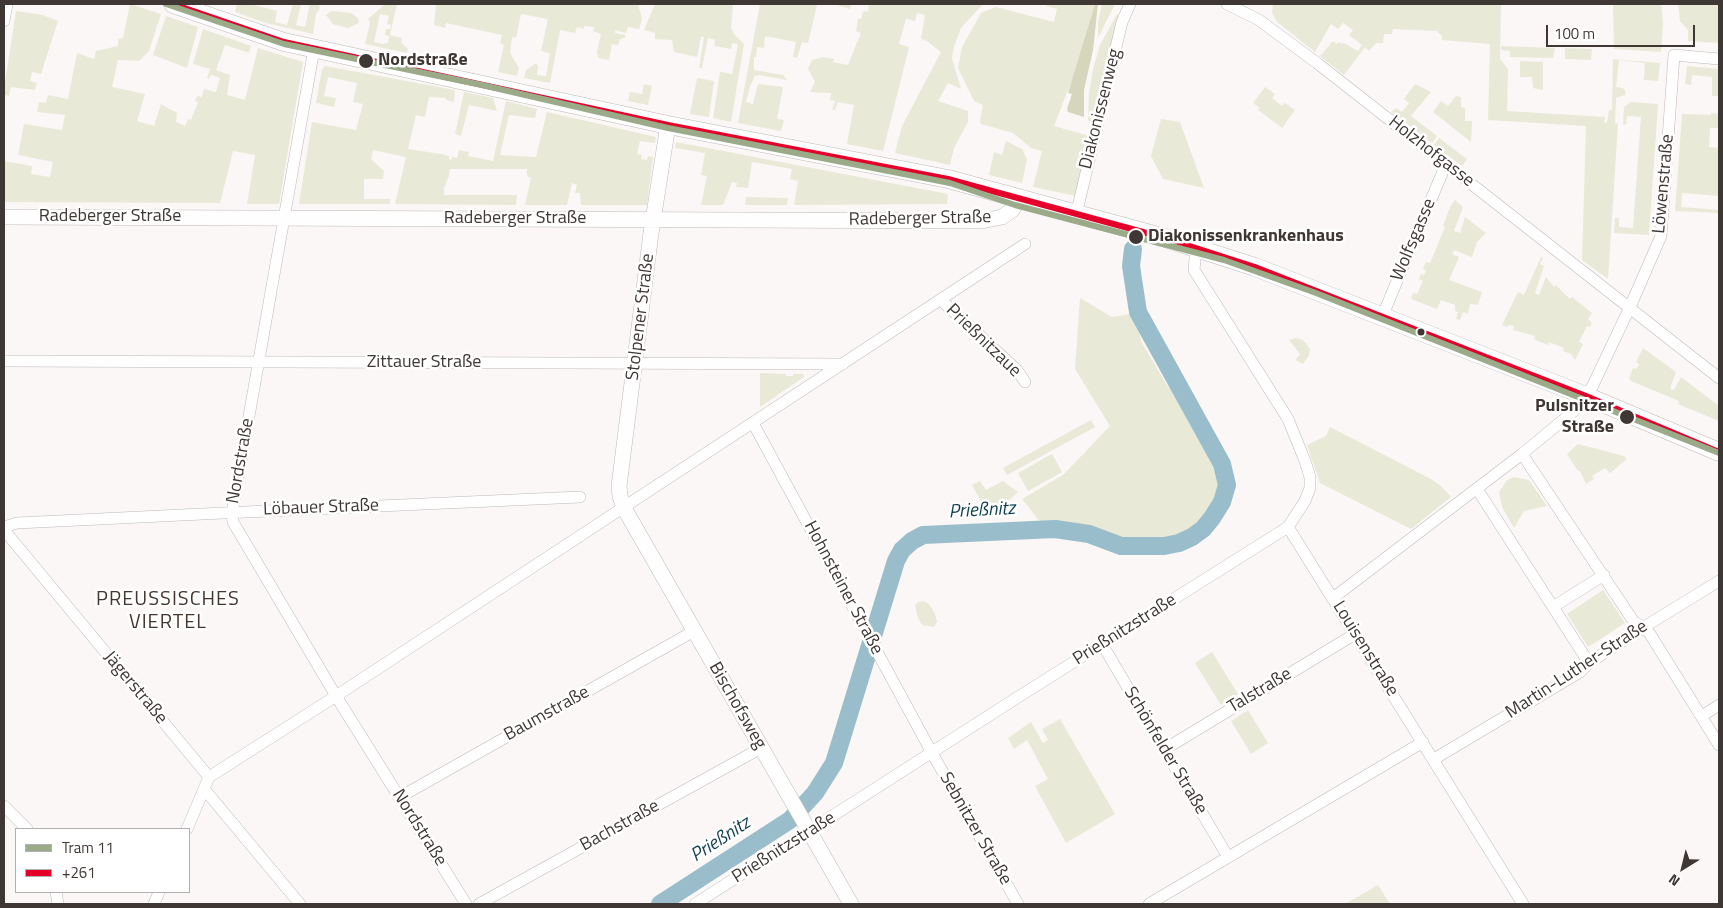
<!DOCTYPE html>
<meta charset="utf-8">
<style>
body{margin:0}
#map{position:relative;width:1723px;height:908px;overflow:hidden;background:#fbf7f6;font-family:"Titillium Web",sans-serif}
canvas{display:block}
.frame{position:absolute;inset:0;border:5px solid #3f3734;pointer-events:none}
.legend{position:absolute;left:15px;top:828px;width:175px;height:65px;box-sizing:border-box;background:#fff;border:1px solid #b2afae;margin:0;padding:6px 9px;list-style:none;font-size:15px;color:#3f3734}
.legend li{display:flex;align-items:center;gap:10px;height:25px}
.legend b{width:25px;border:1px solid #b2afae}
.north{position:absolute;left:1658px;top:843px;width:50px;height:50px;-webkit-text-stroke:4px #fff;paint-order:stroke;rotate:216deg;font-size:14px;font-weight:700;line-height:20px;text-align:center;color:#3f3734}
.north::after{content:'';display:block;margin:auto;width:18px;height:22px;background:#3f3734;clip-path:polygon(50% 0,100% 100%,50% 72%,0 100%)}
.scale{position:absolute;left:1546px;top:25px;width:149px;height:22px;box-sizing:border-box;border:2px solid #3f3734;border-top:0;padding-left:6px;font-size:15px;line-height:18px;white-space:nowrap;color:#3f3734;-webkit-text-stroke:4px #fff;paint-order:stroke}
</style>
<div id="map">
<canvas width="1723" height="908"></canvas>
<div class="frame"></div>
<ul class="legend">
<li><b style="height:6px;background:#9bab8a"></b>Tram 11</li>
<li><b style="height:6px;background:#e4002b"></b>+261</li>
</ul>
<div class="north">N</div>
<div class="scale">100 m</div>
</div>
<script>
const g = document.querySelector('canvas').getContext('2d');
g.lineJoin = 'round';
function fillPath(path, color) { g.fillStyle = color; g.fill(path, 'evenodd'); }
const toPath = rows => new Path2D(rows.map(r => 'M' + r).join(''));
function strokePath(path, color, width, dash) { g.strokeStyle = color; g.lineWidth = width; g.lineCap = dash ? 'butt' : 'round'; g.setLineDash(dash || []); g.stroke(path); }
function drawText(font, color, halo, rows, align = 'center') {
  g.font = font + ' "Titillium Web",sans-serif'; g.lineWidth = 5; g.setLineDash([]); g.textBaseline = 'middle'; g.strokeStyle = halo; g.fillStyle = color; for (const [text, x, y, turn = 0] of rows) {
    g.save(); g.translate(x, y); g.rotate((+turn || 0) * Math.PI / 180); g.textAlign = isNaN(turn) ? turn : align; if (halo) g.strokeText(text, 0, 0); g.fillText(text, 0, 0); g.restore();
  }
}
fillPath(toPath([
 [130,4,161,14,149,51,139,61,118,60,112,87,145,94,137,121,154,126,161,104,177,113,176,122,185,126,188,119,191,120,198,102,195,101,197,96,202,97,204,89,216,92,220,78,211,75,209,79,207,78,210,69,193,64,203,29,251,46,249,53,225,45,216,70,230,75,227,95,245,100,258,48,303,62,279,204,247,204,255,155,233,151,220,203,4,202,4,161,32,166,31,174,50,177,53,162,18,155,24,124,62,130,65,115,37,112,39,102,46,103,48,95,68,99,77,53,94,59,96,51,118,46,118,39,123,38],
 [237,4,250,4,277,11,275,22,287,25,293,4,301,4,296,25,305,27,310,4,318,4,320,8,316,14,313,34,266,23,235,12],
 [385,4,397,4,390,35,402,38,401,42,408,49,407,53,365,44,370,23,368,19],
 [380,14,389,16,387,24,391,25,390,29,386,29,385,35,389,36,388,43,383,44,374,42],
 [436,4,638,4,642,19,639,29,628,27,626,33,615,30,615,33,625,35,625,38,620,39,618,45,612,44,609,60,598,58,597,52,601,34,593,31,594,27,584,26,584,29,577,27,575,33,560,30,550,83,524,78,526,70,535,64,538,65,537,75,546,76,550,53,541,51,548,19,521,14,516,38,512,37,510,53,519,68,517,76,498,72,504,45,500,43,502,35,446,23,445,28,434,25],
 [655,4,733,4,731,28,734,34,744,44,731,122,713,118,720,72,732,74,738,44,732,43,731,49,714,46,715,40,708,38,702,68,699,68,704,37,701,37,697,57,674,52,672,40,655,39,655,33,644,30],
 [760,4,851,4,850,9,837,5,817,5,808,43,802,42,797,58,793,57,796,42,765,36,764,48,757,47,756,57,754,57,754,70,783,75,787,80,759,75,755,76,750,86,746,102,753,104,758,84,783,87,777,119,784,120,781,131,738,123],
 [869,4,983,4,961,28,954,47,952,58,961,89,948,83,938,101,968,111,968,122,954,148,950,165,895,153,902,126,941,52,927,41,921,39,925,15,917,13,915,21,906,19,899,44,909,47,883,151,847,144,854,105,838,102,835,110,832,110,835,101,830,100,831,93,810,92,815,82,808,69,812,60,823,57,834,59,833,62,848,65,861,33,856,31,858,19,861,19,863,11,868,12],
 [1047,4,1095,4,1075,72,1054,126,1090,136,1076,196,1033,187,1042,151,1031,148,1013,133,981,124,980,120,983,105,974,101,958,68,962,47,981,13,996,7,1054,22,1057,9,1046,6],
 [1102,4,1115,4,1098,38,1098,21],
 [1273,4,1501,4,1500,59,1508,69,1507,111,1605,117,1604,122,1607,123,1609,110,1612,110,1613,59,1660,63,1658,81,1644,80,1645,63,1619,60,1616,87,1623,88,1626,92,1625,95,1616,98,1615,123,1618,124,1608,279,1582,260,1586,126,1488,120,1490,44,1442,40,1442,36,1437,31,1393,29,1392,34,1384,34,1383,43,1376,43,1369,51,1365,47,1344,75,1320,56,1333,41,1337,44,1339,42,1342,44,1344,43,1358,51,1362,45,1349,35,1353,30,1343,23,1338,29,1331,24,1315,52,1277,22,1272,13],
 [1613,4,1661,4,1663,24,1661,52,1614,49],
 [1678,4,1719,4,1719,43,1688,41,1688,30,1680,21],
 [16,11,43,15,58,21,41,74,32,72,30,81,37,83,35,90,11,87,9,96,4,95,4,88],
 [332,11,351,13,358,18,359,23,348,28,333,24,326,15],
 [1117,14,1119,18,1094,122,1088,121,1089,94,1093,69,1100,45],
 [166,16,198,27,187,68,153,55],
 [1501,46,1555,48,1553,58,1510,57,1510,51,1501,50],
 [1565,48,1592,49,1591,60,1565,59],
 [1520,61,1543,62,1543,90,1533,88,1532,77,1520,77],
 [325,66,455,90,454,102,446,100,446,98,429,97,425,117,416,115,408,149,441,154,449,156,449,159,451,160,452,157,457,158,459,150,469,152,468,156,493,161,506,101,537,109,535,118,509,115,500,155,536,157,547,112,656,137,655,143,640,141,637,154,642,155,641,159,647,160,648,156,653,157,647,205,581,205,580,193,575,193,577,185,572,183,567,205,525,205,531,178,527,176,527,169,450,169,449,176,444,188,444,195,517,195,516,205,395,204,406,157,373,150,371,159,384,171,383,179,364,179,364,199,390,199,390,204,299,204,312,122,356,130,363,104,353,102,357,83,328,77,324,96,336,98,334,107,316,103,322,69],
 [1687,66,1719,69,1719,96,1712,96,1712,77,1692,75,1691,85,1685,84],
 [697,78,714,81,709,117,690,114],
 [644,84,652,86,648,105,628,101,630,92,642,94],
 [1415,84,1431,92,1411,116,1437,136,1432,143,1391,112,1396,108,1402,112,1409,103,1404,99],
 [1265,87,1275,94,1272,98,1282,106,1285,103,1295,110,1282,128,1258,110,1260,108,1253,103],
 [464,92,493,98,497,111,469,105,461,136,455,134],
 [1456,96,1461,97,1461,107,1465,108,1465,121,1472,121,1471,142,1433,112,1441,101,1448,106],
 [1631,102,1658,104,1649,235,1614,233,1615,218,1619,218,1619,227,1633,228,1641,117,1627,116,1626,125,1623,124,1624,107],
 [1711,113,1719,114,1719,128,1710,128,1709,147,1719,148,1719,196,1682,193,1681,207,1719,210,1719,213,1675,211,1682,114,1711,115],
 [1161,119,1180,122,1204,188,1163,179,1151,156],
 [1439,138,1467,159,1462,166,1434,145],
 [1006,141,1022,149,1027,159,1022,183,989,175,994,152,1002,155],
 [676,142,948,194,947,204,794,205,798,181,790,179,792,169,752,162,748,188,736,187,737,183,732,182,723,205,701,205,707,176,701,175,705,153,675,148],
 [746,197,788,198,787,205,745,205],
 [1455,200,1463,207,1454,231,1460,233,1465,217,1486,233,1477,242,1472,257,1454,250,1452,254,1459,257,1449,280,1482,292,1478,305,1470,304,1468,314,1463,312,1460,320,1456,319,1458,312,1455,311,1455,305,1441,300,1437,309,1411,299,1413,293,1417,294,1423,281,1419,279,1421,274,1424,275,1426,271,1423,269,1426,262,1430,263,1445,227,1443,226,1450,207],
 [1541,257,1543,258,1540,264,1544,266,1535,293,1539,295,1546,277,1554,287,1556,285,1570,299,1572,297,1592,313,1588,319,1592,323,1590,327,1587,326,1579,342,1583,344,1575,360,1571,354,1563,351,1564,348,1549,342,1548,345,1538,341,1534,339,1535,336,1513,330,1514,326,1509,325,1507,327,1502,325,1518,292,1524,295],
 [1080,298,1112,317,1136,313,1141,341,1165,382,1203,435,1221,467,1225,489,1215,510,1201,528,1183,538,1146,542,1120,542,1092,532,1041,523,1022,499,1063,475,1110,426,1075,369],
 [1296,338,1303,340,1310,349,1309,355,1303,364,1297,361,1296,359,1300,354,1289,340],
 [1643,348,1676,372,1670,389,1674,390,1681,377,1719,406,1719,421,1685,407,1678,404,1679,401,1631,381,1629,378,1633,368,1637,369,1639,364,1636,362],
 [760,373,786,374,786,376,793,376,793,374,803,374,804,377,760,407],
 [1091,420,1095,427,1007,475,1003,468],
 [1330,427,1431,479,1441,486,1451,497,1411,529,1320,483,1307,445,1326,436],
 [1578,444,1624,456,1627,459,1610,473,1605,468,1592,476,1594,479,1586,484,1580,471,1578,471,1567,454],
 [1052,454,1062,472,1028,491,1018,473],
 [1514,477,1529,480,1547,506,1524,511,1514,528,1502,507,1499,492,1507,480],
 [980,481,986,490,1003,481,1018,492,1005,504,986,510,972,485],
 [1603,590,1625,623,1588,647,1567,614],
 [923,601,929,604,935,614,937,622,934,627,922,625,918,618,915,605,918,602],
 [1212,652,1238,694,1221,705,1195,663],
 [1248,710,1268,743,1251,754,1231,721],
 [1060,719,1115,814,1066,843,1035,786,1048,779,1027,740,1014,749,1008,738,1031,722,1043,743,1048,740,1042,729],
 [1378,885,1390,904,1345,904]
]), '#e9e9d7');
fillPath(toPath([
 [1095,4,1098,4,1093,50,1084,90,1084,117,1068,112,1067,109,1072,94,1068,93]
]), '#d6d6bc');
strokePath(toPath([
 [660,904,790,820,815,793,834,763,896,561,902,550,912,541,923,535,1055,529,1089,534,1121,546,1164,546,1179,543,1192,537,1203,529,1212,518,1222,502,1227,485,1222,464,1138,312,1131,266,1133,249]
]), '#9abdcb', 18);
const street = toPath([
 [1227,4,1259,20,1317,63,1719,378],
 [4,21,7,4],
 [314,49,232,512,233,522,336,696,466,904],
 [1076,215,1122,22,1130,4],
 [941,300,1017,370,1025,382],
 [1382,317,1446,164],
 [4,361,843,364],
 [753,423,932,753,1018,904],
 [1522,454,1634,622,1644,627,1650,634,1719,745],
 [1477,489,1589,663],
 [4,527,17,523,223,513,580,497],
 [1288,527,1523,904],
 [4,530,209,777],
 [1333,598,1522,454,1580,406,1593,385,1630,307,1661,236,1674,55,1719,59],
 [1553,607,1604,575],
 [1102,644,1228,857],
 [1702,716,1719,705],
 [1165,749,1355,634],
 [1434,759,1580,672,1589,663,1644,627,1719,581],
 [205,790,300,904],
 [400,797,694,631],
 [4,806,27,829],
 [187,829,209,777,336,696,1025,244],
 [56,892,58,904],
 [154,904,159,892],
 [479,904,761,748],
 [695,904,1015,699,1288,527,1305,501,1310,488,1310,477,1305,461,1288,419,1194,270,1196,248],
 [1149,904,1423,742]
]);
const secondary = toPath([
 [668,125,651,233,619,486,620,496,624,508,851,904],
 [4,217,982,221,1002,217,1012,210,1019,199]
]);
const primary = toPath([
 [173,4,284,42,668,125,948,179,1165,238,1255,267,1586,396,1719,452]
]);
strokePath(street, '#beb9b7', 12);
strokePath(secondary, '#beb9b7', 16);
strokePath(primary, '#beb9b7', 19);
strokePath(street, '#fefefe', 11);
strokePath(secondary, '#fefefe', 15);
strokePath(primary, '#fefefe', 18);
strokePath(toPath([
 [173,4,284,42,668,125,948,179,1165,238,1255,267,1586,396,1719,452]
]), '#e4002b', 6);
strokePath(toPath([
 [166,4,284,44,482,85,668,128,950,183,1015,205,1224,260,1316,293,1719,453]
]), '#9bab8a', 6);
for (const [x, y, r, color] of [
 [366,61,8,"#3f3734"],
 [1136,237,8,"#3f3734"],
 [1421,332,4.5,"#3f3734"],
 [1627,417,8,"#3f3734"]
]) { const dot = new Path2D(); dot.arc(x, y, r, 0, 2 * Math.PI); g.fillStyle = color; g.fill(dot); strokePath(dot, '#fff', 2); }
drawText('bold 18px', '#3f3734', '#fff', [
 ["Nordstraße",378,61],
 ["Diakonissenkrankenhaus",1148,237],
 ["Pulsnitzer",1614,407,"right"],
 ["Straße",1614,428,"right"]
], 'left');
drawText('18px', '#3f3734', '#fff', [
 ["Diakonissenweg",1101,109,-76],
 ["Holzhofgasse",1431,152,38],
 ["Löwenstraße",1664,184,-85],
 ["Radeberger Straße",110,217],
 ["Radeberger Straße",515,219],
 ["Radeberger Straße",920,219,-1],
 ["Wolfsgasse",1414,240,-67],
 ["Stolpener Straße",641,317,-83],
 ["Prießnitzaue",983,341,44],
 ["Zittauer Straße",424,363],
 ["Nordstraße",241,461,-80],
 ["Löbauer Straße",321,508,-2],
 ["Hohnsteiner Straße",843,588,62],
 ["Prießnitzstraße",1125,630,-32],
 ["Louisenstraße",1365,649,58],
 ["Martin-Luther-Straße",1577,670,-33],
 ["Jägerstraße",135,688,50],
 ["Talstraße",1260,691,-31],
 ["Bischofsweg",737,706,60],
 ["Baumstraße",547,714,-29],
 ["Schönfelder Straße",1165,751,59],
 ["Bachstraße",620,826,-29],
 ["Nordstraße",419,828,58],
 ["Sebnitzer Straße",975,829,60],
 ["Prießnitzstraße",784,848,-32]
]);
drawText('italic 19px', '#0f3e4e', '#fff', [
 ["Prießnitz",982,511,-3],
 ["Prießnitz",721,840,-33]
]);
g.letterSpacing = '1px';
drawText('20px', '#45352f', '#fff', [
 ["PREUSSISCHES",168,600],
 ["VIERTEL",168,623]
]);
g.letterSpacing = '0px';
</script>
